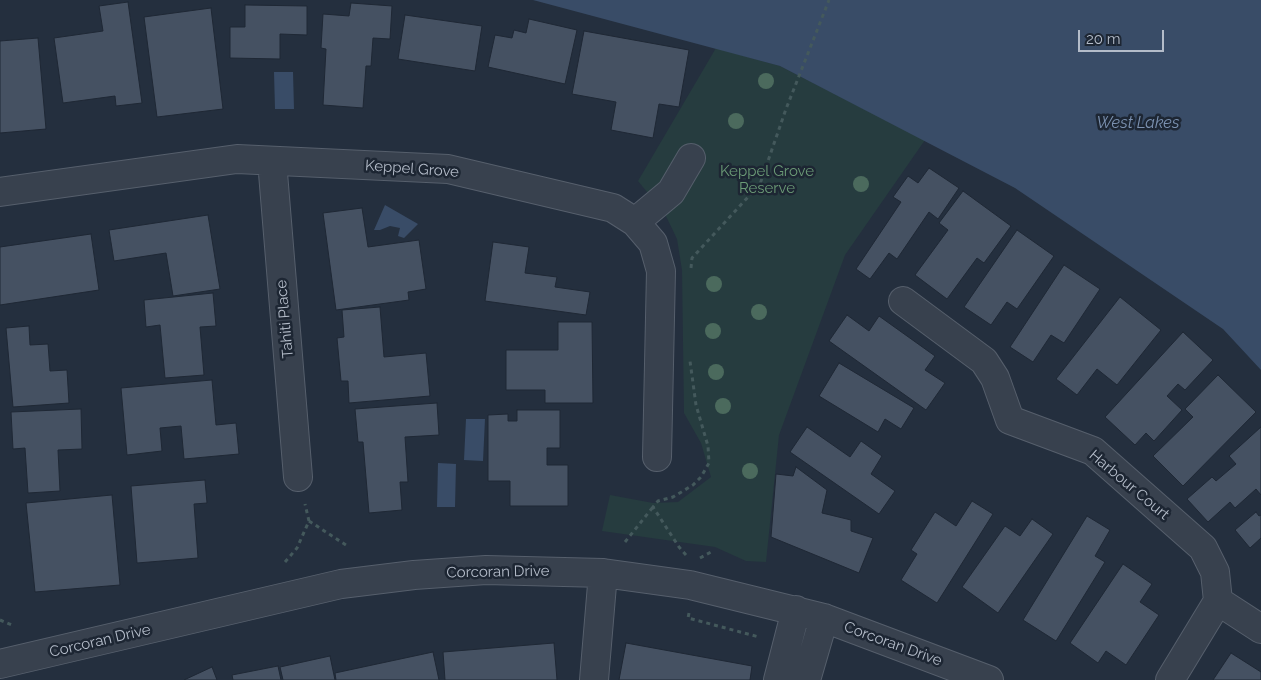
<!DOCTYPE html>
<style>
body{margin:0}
#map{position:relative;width:1261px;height:680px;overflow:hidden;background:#242f3e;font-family:Raleway,sans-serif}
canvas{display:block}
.scale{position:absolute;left:1078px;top:30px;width:86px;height:22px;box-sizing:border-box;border:2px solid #b4bcc9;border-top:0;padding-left:6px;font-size:15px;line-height:18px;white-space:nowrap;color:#b4bcc9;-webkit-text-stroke:4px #1d2633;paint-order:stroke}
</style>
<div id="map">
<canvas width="1261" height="680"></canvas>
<div class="scale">20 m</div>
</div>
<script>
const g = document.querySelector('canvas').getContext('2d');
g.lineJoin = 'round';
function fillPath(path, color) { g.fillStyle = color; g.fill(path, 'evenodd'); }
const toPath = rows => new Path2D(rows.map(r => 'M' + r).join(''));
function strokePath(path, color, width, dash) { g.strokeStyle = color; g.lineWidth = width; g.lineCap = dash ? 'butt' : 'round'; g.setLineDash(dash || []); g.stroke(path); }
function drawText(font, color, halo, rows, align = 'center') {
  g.font = font + ' Raleway,sans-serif'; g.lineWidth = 5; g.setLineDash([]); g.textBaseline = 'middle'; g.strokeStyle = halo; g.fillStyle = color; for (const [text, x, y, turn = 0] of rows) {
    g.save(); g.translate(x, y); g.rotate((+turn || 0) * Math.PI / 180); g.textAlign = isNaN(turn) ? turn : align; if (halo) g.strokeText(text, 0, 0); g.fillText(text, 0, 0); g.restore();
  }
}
fillPath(toPath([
 [716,48,780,66,925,140,845,255,779,435,766,562,746,561,715,547,602,531,610,495,653,503,678,502,711,477,701,443,684,413,682,270,677,239,665,214,638,181]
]), '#263c3f');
fillPath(toPath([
 [533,0,1261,0,1261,370,1223,329,1015,188,780,66],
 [274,72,293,72,294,109,275,109],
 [385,205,418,224,404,238,398,236,400,228,390,226,380,230,374,230],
 [466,419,485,419,483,461,464,460],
 [438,463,456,464,455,507,437,507]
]), '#394c67');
const building = toPath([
 [128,2,142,103,116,106,115,96,63,103,54,38,103,31,99,6,128,2],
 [351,3,392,6,390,39,373,38,371,66,366,66,363,108,323,105,326,49,321,48,323,14,349,16,351,3],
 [245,5,307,6,307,35,280,34,280,59,230,58,230,27,245,27,245,5],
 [211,8,223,109,157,117,144,17,211,8],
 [405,15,482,26,475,71,398,59,405,15],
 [529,19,577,30,565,84,488,67,495,35,512,38,514,30,526,33,529,19],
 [584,31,689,50,679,107,659,104,653,138,611,130,616,102,572,94,584,31],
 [38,38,46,129,0,133,0,41,38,38],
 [929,168,959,188,938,219,929,212,897,259,889,253,870,279,856,269,901,202,893,197,908,176,918,183,929,168],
 [963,191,1011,226,984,263,977,258,947,299,915,275,948,230,939,223,963,191],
 [362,208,368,247,419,240,426,289,408,292,409,300,336,310,323,213,362,208],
 [208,215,220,289,173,296,166,253,114,261,109,230,208,215],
 [1017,230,1054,256,1017,309,1007,302,991,325,964,307,1017,230],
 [91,234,99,290,0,305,0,247,91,234],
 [493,242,529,247,525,273,557,277,555,287,590,292,586,315,485,301,493,242],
 [1064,265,1100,289,1064,343,1051,335,1033,362,1010,347,1064,265],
 [213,293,216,326,200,327,204,375,165,378,160,325,146,327,144,300,213,293],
 [1120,297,1161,330,1117,385,1097,369,1077,395,1056,379,1120,297],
 [380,307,384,357,426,353,430,396,349,403,348,381,341,381,337,338,344,337,342,310,380,307],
 [847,315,869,331,879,316,935,356,925,370,945,383,926,410,829,341,847,315],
 [558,322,592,322,593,403,545,403,545,390,506,390,506,350,558,350,558,322],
 [29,326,30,345,48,344,50,371,67,370,69,403,13,407,6,328,29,326],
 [1183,332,1213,360,1185,390,1178,384,1167,396,1182,410,1154,441,1146,433,1135,445,1105,417,1183,332],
 [839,363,914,408,901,429,885,419,878,432,819,396,839,363],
 [1218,375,1256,412,1183,486,1153,456,1193,417,1185,409,1218,375],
 [212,380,216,425,236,423,239,454,184,459,181,426,160,428,162,451,127,455,121,388,212,380],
 [437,403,439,435,405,437,408,482,400,482,402,510,369,513,363,442,358,442,355,409,437,403],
 [81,409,82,449,58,450,60,491,28,493,25,448,13,449,11,412,81,409],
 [517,410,560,410,560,448,547,448,547,465,568,465,568,506,510,506,510,481,488,481,488,415,508,414,508,421,517,421,517,410],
 [807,427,850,457,861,441,882,456,871,474,895,491,879,514,790,452,807,427],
 [1261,427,1261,495,1256,489,1235,508,1230,502,1208,522,1187,499,1212,477,1216,481,1236,464,1229,456,1261,427],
 [796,467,827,490,822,513,851,520,851,531,873,538,859,573,771,537,776,474,793,476,796,467],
 [205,480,207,503,194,504,198,558,137,563,131,486,205,480],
 [112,495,120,585,35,592,26,503,112,495],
 [972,501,993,514,937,603,901,580,917,554,911,550,935,512,956,526,972,501],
 [1256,512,1259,516,1261,515,1261,538,1250,548,1235,530,1256,512],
 [1087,516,1110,530,1095,556,1105,562,1056,641,1023,620,1087,516],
 [1032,519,1053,534,998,613,962,587,1005,526,1020,536,1032,519],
 [1123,564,1152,584,1140,602,1159,615,1126,665,1106,651,1098,663,1070,643,1123,564],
 [554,643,557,680,445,680,443,652,554,643],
 [626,643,752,666,750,680,619,680,626,643],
 [433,652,439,680,336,680,335,673,433,652],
 [1231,653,1261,672,1261,680,1213,680,1231,653],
 [330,656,335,680,283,680,280,667,330,656],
 [278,666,281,680,233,680,232,675,278,666],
 [212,667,217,680,184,680,212,667]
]);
fillPath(building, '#455162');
strokePath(building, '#1f2835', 1);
const minor = toPath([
 [272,161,298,477],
 [0,192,237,159,448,169,613,208,635,222,653,243,661,271,657,457],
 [635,222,671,192,691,158],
 [903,301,984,361,995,378,1010,420,1093,451,1203,548,1215,572,1218,601,1170,680],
 [1218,601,1261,629],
 [0,664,341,584,414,575,486,570,603,573,690,585,824,618,989,680],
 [594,680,603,573],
 [778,680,796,610],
 [806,680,824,618]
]);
strokePath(minor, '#565f6c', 30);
strokePath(toPath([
 [691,268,692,258,760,184,786,109,829,0],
 [309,521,349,547],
 [625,542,653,507],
 [686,555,679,547,653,507,658,501,673,497,693,485,701,477,709,463,708,446,696,405,690,361],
 [700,558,711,552],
 [285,562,297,548,309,521,305,504],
 [689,613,688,618,759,637],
 [0,620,14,626]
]), '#44595c', 3, [4, 4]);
strokePath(minor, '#38414e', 28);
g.fillStyle = '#4b6a5d';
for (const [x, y] of [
 [766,81],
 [736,121],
 [861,184],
 [714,284],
 [759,312],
 [713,331],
 [716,372],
 [723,406],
 [750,471]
]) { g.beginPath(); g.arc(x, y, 8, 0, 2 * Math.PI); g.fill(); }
drawText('15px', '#b4bcc9', '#1d2633', [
 ["Keppel Grove",412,169,4],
 ["Tahiti Place",285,319,-95],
 ["Harbour Court",1129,485,40],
 ["Corcoran Drive",498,572,-1],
 ["Corcoran Drive",100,641,-13],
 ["Corcoran Drive",893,644,20]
]);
drawText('15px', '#6b9a76', '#1d2633', [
 ["Keppel Grove",767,171],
 ["Reserve",767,188]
]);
drawText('italic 16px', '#7c92b1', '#1d2633', [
 ["West Lakes",1138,123]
]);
</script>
